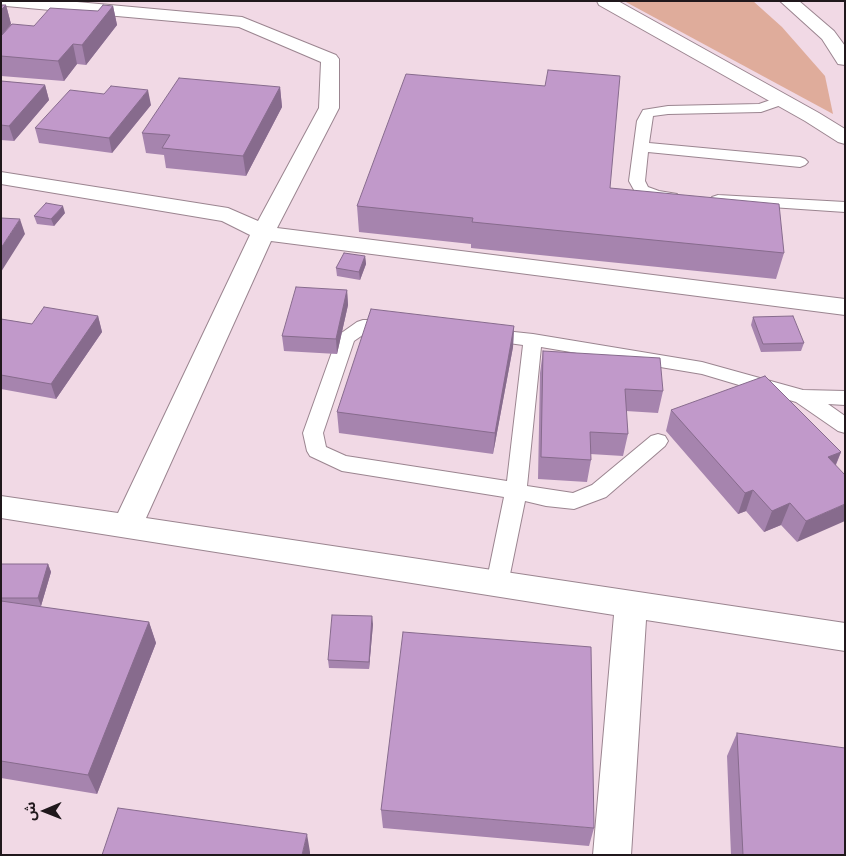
<!DOCTYPE html>
<meta charset="utf-8">
<style>
body{margin:0}
#map{position:relative;width:846px;height:856px;overflow:hidden;background:#f1d9e5;font-family:"PT Sans","Noto Sans Arabic",sans-serif}
canvas{display:block}
.frame{position:absolute;inset:0;border:2px solid #20181c;pointer-events:none}
.north{position:absolute;left:20px;top:786px;width:50px;height:50px;-webkit-text-stroke:4px #f1d9e5;paint-order:stroke;rotate:269deg;font-size:14px;font-weight:700;line-height:20px;text-align:center;color:#20181c}
.north::after{content:'';display:block;margin:auto;width:18px;height:22px;background:#20181c;clip-path:polygon(50% 0,100% 100%,50% 72%,0 100%)}
</style>
<div id="map">
<canvas width="846" height="856"></canvas>
<div class="frame"></div>
<div class="north">ش</div>
</div>
<script>
const g = document.querySelector('canvas').getContext('2d');
g.lineJoin = 'round';
function fillPath(path, color) { g.fillStyle = color; g.fill(path, 'evenodd'); }
const toPath = rows => new Path2D(rows.map(r => 'M' + r).join(''));
function strokePath(path, color, width, dash) { g.strokeStyle = color; g.lineWidth = width; g.lineCap = dash ? 'butt' : 'round'; g.setLineDash(dash || []); g.stroke(path); }
fillPath(toPath([
 [624,1,753,1,782,27,825,76,833,114]
]), '#dfac9b');
const lane = toPath([
 [782,96,787,97,789,100,787,103,761,112,668,114,653,116,649,143,800,157,805,159,808,162,805,165,800,167,648,152,645,181,648,187,659,191,677,194,679,197,677,200,671,202,656,201,636,193,634,190,629,181,637,121,643,110,668,106,759,104,782,96],
 [718,195,845,202,845,212,712,203,710,200,712,197,718,195],
 [363,320,393,320,399,322,402,326,399,330,393,332,367,332,354,341,323,433,326,447,346,456,507,481,523,345,480,339,477,335,480,331,486,329,533,334,702,362,803,390,845,391,845,405,828,404,845,416,845,433,838,431,796,402,702,374,541,347,527,486,573,493,592,485,651,436,658,434,665,436,668,441,665,446,606,497,574,509,546,506,525,501,508,584,505,591,497,593,489,591,486,584,504,497,342,471,310,456,307,451,303,433,337,338,340,334,357,322,363,320]
]);
const street = toPath([
 [1,1,66,1,242,17,336,55,339,59,339,108,277,228,845,299,845,315,271,241,146,518,845,623,845,651,646,620,631,855,593,855,614,615,1,518,1,496,118,513,250,235,222,221,1,184,1,172,228,208,258,221,319,108,321,62,239,27,6,6,1,5,1,1]
]);
const primary = toPath([
 [597,1,618,1,819,113,845,129,845,144,838,142,805,121,599,5,597,1],
 [780,1,799,1,834,31,845,46,845,65,838,64,822,39,780,1]
]);
strokePath(lane, '#9b8590', 2);
strokePath(street, '#9b8590', 2);
strokePath(primary, '#9b8590', 2);
fillPath(lane, '#fff');
fillPath(street, '#fff');
fillPath(primary, '#fff');
fillPath(toPath([
 [1,5,6,5,11,24,6,31,34,26,98,11,113,6,117,25,86,65,77,64,64,81,1,76],
 [1,81,45,85,49,100,14,141,1,140],
 [280,87,282,107,246,176,166,168,164,155,146,153,142,133],
 [104,94,151,105,112,153,39,143,35,128],
 [610,188,784,253,776,279,471,248,471,244,359,232,357,206],
 [65,213,54,226,37,224,34,216],
 [365,256,366,264,360,280,337,276,336,268],
 [347,290,348,305,337,354,284,351,282,336],
 [98,316,102,332,56,399,1,389,1,319,32,324],
 [753,317,804,343,801,351,761,352,751,325],
 [514,326,513,347,493,454,339,433,337,412],
 [543,351,663,391,658,413,626,411,628,434,623,456,590,454,591,460,587,482,538,479,540,373],
 [671,410,841,452,836,465,797,542,781,525,764,532,746,511,738,514,666,431],
 [1,564,48,564,51,572,41,606,34,606,149,622,156,643,97,794,1,778],
 [373,624,369,669,329,668,328,660],
 [737,733,845,855,731,855,727,756],
 [381,810,594,828,589,846,383,828]
]), '#a684ae');
fillPath(toPath([
 [6,5,11,24,1,36,1,10],
 [113,6,117,25,86,65,82,45],
 [73,44,77,64,64,81,58,61],
 [45,85,49,100,14,141,9,126],
 [280,87,282,107,246,176,243,156],
 [148,90,151,105,112,153,109,138],
 [63,206,65,213,54,226,51,219],
 [20,219,25,234,1,272,1,248],
 [365,256,366,264,360,280,359,272],
 [347,290,348,305,337,354,336,339],
 [98,316,102,332,56,399,51,384],
 [514,326,513,347,493,454,495,433],
 [841,452,832,473,828,457],
 [753,490,746,511,738,514,745,493],
 [790,503,781,525,764,532,772,511],
 [845,504,845,521,797,542,806,521],
 [48,564,51,572,41,606,38,598],
 [372,616,373,624,369,669,369,662],
 [149,622,156,643,97,794,88,775],
 [307,834,310,852,310,855,302,855]
]), '#876b8d');
const building = toPath([
 [1,5,6,5,1,10,1,5],
 [103,5,113,6,82,45,73,44,58,61,1,56,1,36,12,24,34,26,50,8,98,11,103,5],
 [548,70,620,76,610,188,779,204,784,253,472,222,473,218,357,206,406,74,545,86,548,70],
 [179,78,280,87,243,156,162,148,170,135,142,133,179,78],
 [1,81,45,85,9,126,1,125,1,81],
 [111,86,148,90,109,138,35,128,70,90,104,94,111,86],
 [46,203,63,206,51,219,34,216,46,203],
 [1,218,20,219,1,248,1,218],
 [344,253,365,256,359,272,336,268,344,253],
 [296,287,347,290,336,339,282,336,296,287],
 [44,307,98,316,51,384,1,375,1,319,32,324,44,307],
 [371,309,514,326,495,433,337,412,371,309],
 [793,316,804,343,763,344,753,317,793,316],
 [543,351,660,358,663,391,625,389,628,434,590,432,591,460,541,457,543,351],
 [765,376,841,452,828,457,845,475,845,504,806,521,790,503,772,511,753,490,745,493,671,410,765,376],
 [1,564,48,564,38,598,1,598,1,564],
 [1,601,149,622,88,775,1,761,1,601],
 [332,615,372,616,369,662,328,660,332,615],
 [403,632,591,647,594,828,381,810,403,632],
 [737,733,845,748,845,855,743,855,737,733],
 [118,808,307,834,302,855,102,855,118,808]
]);
fillPath(building, '#c199ca');
strokePath(building, '#876b8d', 1);
</script>
